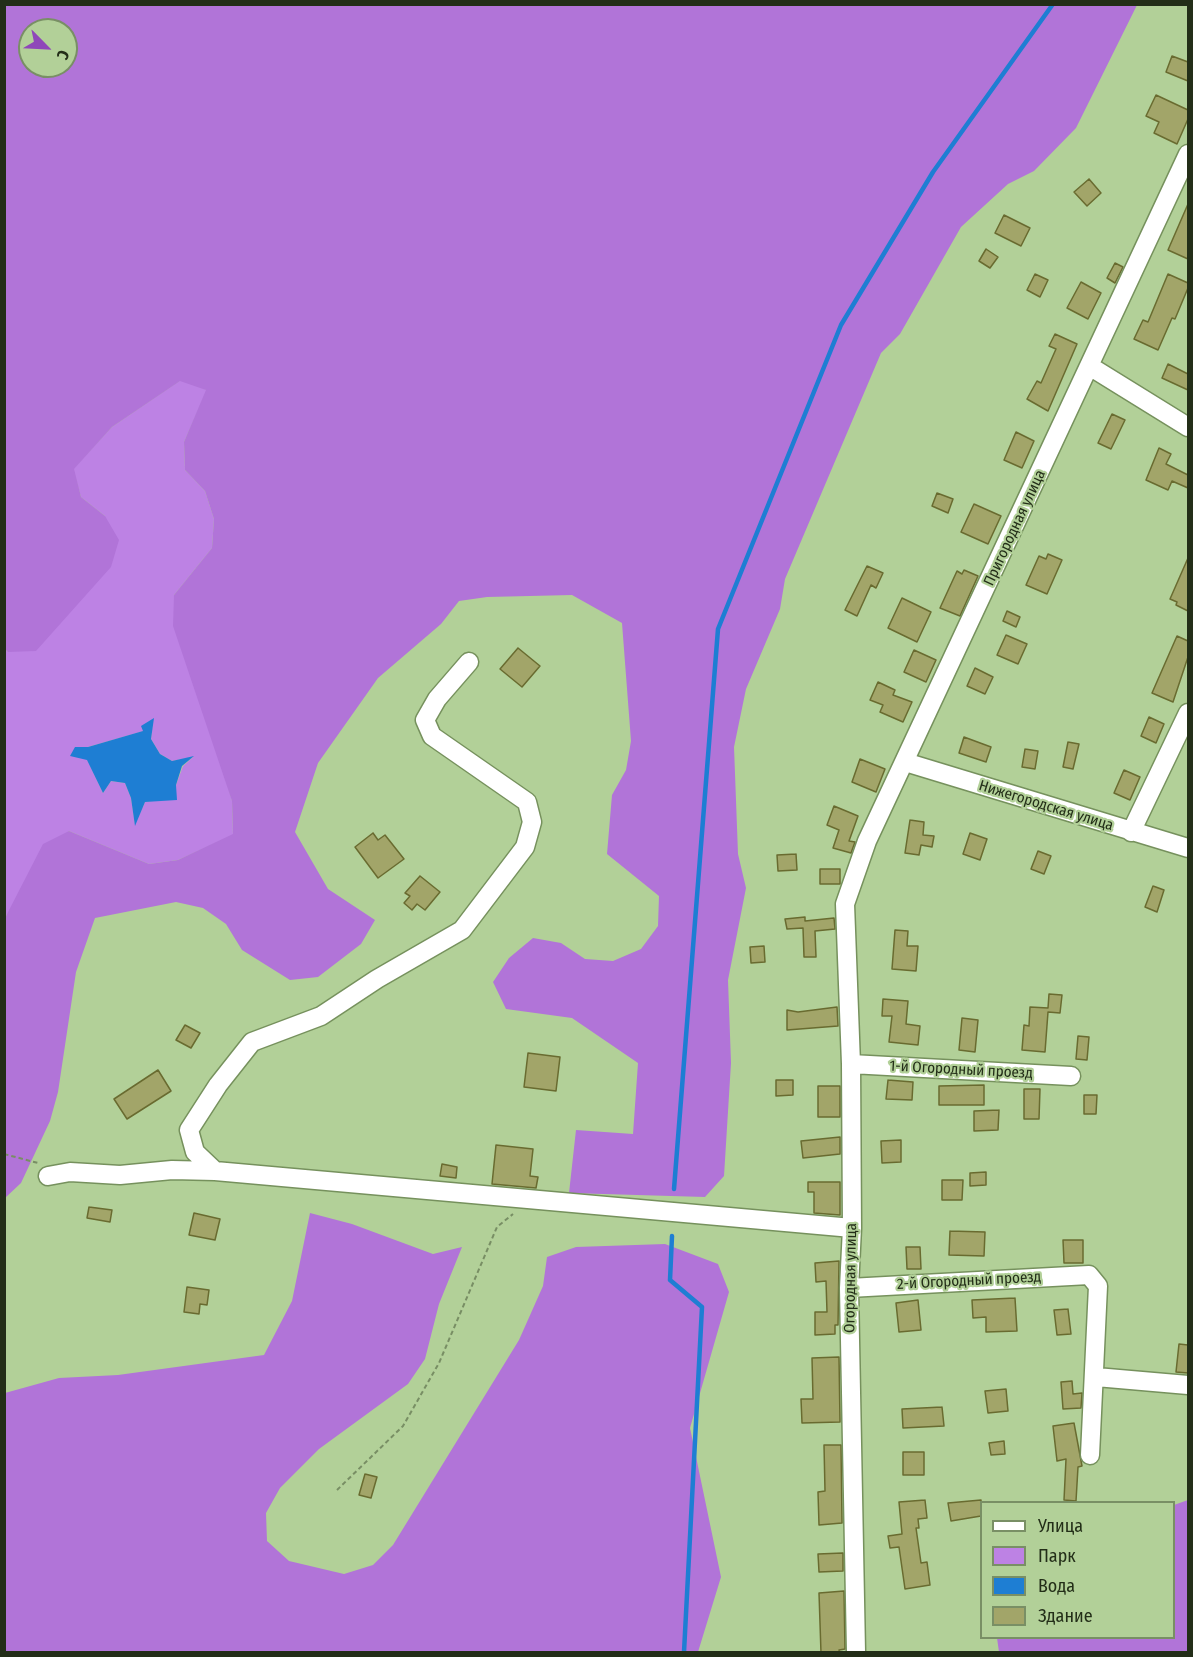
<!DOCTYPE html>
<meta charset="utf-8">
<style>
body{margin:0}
#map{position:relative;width:1193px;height:1657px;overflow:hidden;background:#b2d098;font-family:"Fira Sans Condensed",sans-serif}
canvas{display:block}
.frame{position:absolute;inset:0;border:6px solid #232e18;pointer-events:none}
.legend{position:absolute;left:980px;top:1501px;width:195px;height:138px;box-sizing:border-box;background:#b2d098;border:2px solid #798f65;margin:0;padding:8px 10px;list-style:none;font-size:18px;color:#232e18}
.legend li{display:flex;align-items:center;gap:12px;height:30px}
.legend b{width:30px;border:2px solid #798f65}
.north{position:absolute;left:18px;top:18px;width:60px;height:60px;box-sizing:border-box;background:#b2d098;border:2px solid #798f65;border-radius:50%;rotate:114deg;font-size:16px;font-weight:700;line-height:24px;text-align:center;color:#232e18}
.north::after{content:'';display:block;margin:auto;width:21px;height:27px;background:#8f47b9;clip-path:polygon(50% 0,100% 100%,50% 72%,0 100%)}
</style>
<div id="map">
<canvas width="1193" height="1657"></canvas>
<div class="frame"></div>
<ul class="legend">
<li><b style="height:8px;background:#fff"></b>Улица</li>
<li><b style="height:16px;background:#bd82e4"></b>Парк</li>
<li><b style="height:16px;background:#1e7ed3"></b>Вода</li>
<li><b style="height:16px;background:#a2a569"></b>Здание</li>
</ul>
<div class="north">С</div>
</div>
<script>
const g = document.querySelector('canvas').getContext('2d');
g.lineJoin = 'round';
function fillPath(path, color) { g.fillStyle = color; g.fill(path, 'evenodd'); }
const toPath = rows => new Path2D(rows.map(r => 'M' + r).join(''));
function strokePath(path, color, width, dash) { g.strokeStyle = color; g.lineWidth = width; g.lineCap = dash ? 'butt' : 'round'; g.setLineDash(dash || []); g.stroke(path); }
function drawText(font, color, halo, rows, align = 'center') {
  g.font = font + ' "Fira Sans Condensed",sans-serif'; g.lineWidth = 4.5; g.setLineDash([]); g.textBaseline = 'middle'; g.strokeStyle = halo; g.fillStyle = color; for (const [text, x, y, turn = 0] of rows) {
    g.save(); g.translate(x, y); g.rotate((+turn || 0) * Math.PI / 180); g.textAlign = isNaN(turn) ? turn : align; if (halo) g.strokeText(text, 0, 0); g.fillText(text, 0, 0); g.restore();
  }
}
fillPath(toPath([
 [181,380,207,390,184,442,185,470,205,491,214,519,212,548,174,595,232,801,233,835,178,860,149,864,69,831,5,917,5,649,8,652,105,516,81,497,73,469,112,427],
 [153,719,151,739,160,754,172,761,193,757,183,766,176,785,163,799,145,802,135,824,131,798,125,783,111,781,103,793,87,759,88,747,144,731]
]), '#bd82e4');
fillPath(toPath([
 [5,4,1137,5,1076,128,1034,171,1008,184,961,227,900,334,881,353,785,579,780,609,746,689,734,747,738,854,746,888,728,980,731,1063,724,1176,705,1197,569,1193,576,1130,633,1134,638,1063,572,1018,506,1009,493,982,509,958,533,938,561,943,585,959,613,961,641,949,658,926,659,896,607,854,612,795,626,770,631,741,622,623,572,595,487,597,459,601,441,624,378,678,318,763,295,832,328,889,375,920,361,944,318,977,290,980,242,950,226,924,203,908,176,902,95,918,76,972,58,1092,50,1121,21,1183,5,1198,5,918,43,844,69,831,149,864,178,860,233,834,232,801,173,626,174,595,212,548,214,519,205,491,185,470,184,442,206,390,180,381,112,427,74,469,81,497,105,516,119,540,111,567,36,651,8,652,5,649],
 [30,30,66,30,66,66,30,66],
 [310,1213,352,1224,433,1254,462,1247,439,1304,425,1359,408,1384,319,1449,280,1488,266,1513,267,1541,289,1561,344,1574,373,1565,393,1545,519,1340,543,1286,547,1257,576,1247,665,1244,718,1264,729,1292,690,1428,721,1577,698,1652,5,1652,5,1393,59,1378,118,1375,264,1355,292,1301],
 [1188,1500,1188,1652,999,1652,997,1638,1174,1638,1174,1505]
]), '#b174d8');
fillPath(toPath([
 [154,718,151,739,160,754,172,761,194,756,182,766,176,785,177,800,145,802,135,826,131,798,125,783,111,781,103,793,87,760,70,756,75,747,88,747,143,731,141,726]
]), '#1e7ed3');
strokePath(toPath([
 [674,1189,718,629,841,325,933,172,1053,4],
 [672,1236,670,1280,702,1307,684,1652]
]), '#1e7ed3', 4.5);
const building = toPath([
 [1172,56,1188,62,1188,81,1166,72,1172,56],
 [1156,95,1188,110,1188,119,1177,144,1154,133,1159,122,1146,116,1156,95],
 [1089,179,1101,193,1087,206,1074,192,1089,179],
 [1188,204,1188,259,1168,250,1188,204],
 [1004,215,1030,228,1021,246,995,233,1004,215],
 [986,249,998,257,990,268,979,261,986,249],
 [1115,263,1123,267,1115,283,1107,278,1115,263],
 [1035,274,1048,280,1040,297,1027,290,1035,274],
 [1168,274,1188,283,1188,288,1175,319,1172,318,1158,350,1134,339,1143,320,1148,322,1168,274],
 [1081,282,1101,293,1088,319,1067,308,1081,282],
 [1055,334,1077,344,1048,411,1027,399,1037,381,1041,383,1056,349,1049,346,1055,334],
 [1168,364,1188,374,1188,390,1162,378,1168,364],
 [1112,414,1125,420,1111,449,1098,443,1112,414],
 [1016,432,1034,441,1022,468,1004,460,1016,432],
 [1159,448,1171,454,1166,464,1188,475,1188,488,1172,481,1168,490,1146,480,1159,448],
 [937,493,953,499,948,513,932,506,937,493],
 [974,504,1001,516,988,544,961,532,974,504],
 [1048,554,1062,560,1047,594,1026,585,1039,556,1046,559,1048,554],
 [1188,558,1188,611,1176,605,1177,602,1170,599,1188,558],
 [867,566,883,573,876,588,871,585,857,616,845,610,867,566],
 [964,570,978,576,960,616,940,608,957,571,962,574,964,570],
 [902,598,931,612,917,642,888,628,902,598],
 [1007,611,1020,617,1016,627,1003,621,1007,611],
 [1006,635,1027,644,1018,664,997,655,1006,635],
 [1177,636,1188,641,1188,657,1173,702,1152,693,1177,636],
 [518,648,540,666,522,687,500,669,518,648],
 [914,650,936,660,926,682,904,672,914,650],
 [975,668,993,677,985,694,967,686,975,668],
 [878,682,895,690,893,695,912,702,903,722,880,712,883,705,870,700,878,682],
 [1149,717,1164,724,1156,743,1141,736,1149,717],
 [964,737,991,747,986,762,959,753,964,737],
 [1068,742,1079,744,1073,769,1063,767,1068,742],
 [1025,749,1038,751,1035,769,1022,767,1025,749],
 [860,759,885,769,876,792,852,782,860,759],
 [1124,770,1140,777,1130,800,1114,793,1124,770],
 [834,806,858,816,849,841,855,842,851,853,833,848,839,830,827,825,834,806],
 [910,820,924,822,923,835,934,836,932,847,921,845,919,855,905,853,910,820],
 [373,833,378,840,385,835,404,859,378,878,355,847,373,833],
 [970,833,987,839,980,860,963,854,970,833],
 [1038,851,1051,856,1044,874,1031,869,1038,851],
 [796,854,797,870,778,871,777,855,796,854],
 [820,869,840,869,840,884,820,884,820,869],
 [420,876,440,892,425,910,417,904,412,910,404,903,410,896,405,893,420,876],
 [1153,886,1164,890,1157,912,1145,907,1153,886],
 [805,917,805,921,834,918,835,929,815,931,816,957,804,957,803,928,787,929,785,919,805,917],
 [895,930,908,931,907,946,918,946,916,971,892,969,895,930],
 [764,946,765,962,751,963,750,947,764,946],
 [1049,994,1062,995,1060,1013,1048,1012,1045,1052,1022,1050,1024,1025,1029,1026,1030,1007,1048,1008,1049,994],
 [883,999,908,1001,906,1024,920,1026,918,1045,889,1042,892,1016,882,1016,883,999],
 [837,1007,838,1026,787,1030,787,1010,798,1012,837,1007],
 [962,1018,978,1020,975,1052,959,1050,962,1018],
 [185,1025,200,1033,191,1048,176,1040,185,1025],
 [1078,1036,1089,1037,1087,1060,1076,1059,1078,1036],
 [528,1053,560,1057,556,1091,524,1087,528,1053],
 [158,1070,171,1091,127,1119,114,1099,158,1070],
 [776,1080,793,1080,793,1095,776,1096,776,1080],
 [888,1080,913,1082,912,1100,886,1099,888,1080],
 [984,1085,984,1105,939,1105,939,1086,984,1085],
 [818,1086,840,1086,840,1117,818,1117,818,1086],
 [1024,1089,1040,1089,1039,1119,1024,1119,1024,1089],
 [1084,1095,1097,1095,1096,1114,1084,1114,1084,1095],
 [999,1110,998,1130,974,1131,974,1111,999,1110],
 [840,1137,840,1154,803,1158,801,1141,840,1137],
 [901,1140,901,1162,882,1163,881,1141,901,1140],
 [496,1145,533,1149,530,1176,538,1177,536,1188,492,1184,496,1145],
 [442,1164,457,1167,456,1178,440,1176,442,1164],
 [986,1172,986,1185,970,1186,970,1173,986,1172],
 [942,1180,963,1180,962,1200,942,1200,942,1180],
 [808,1182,840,1182,840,1215,814,1213,814,1192,808,1192,808,1182],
 [89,1207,112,1210,110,1222,87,1218,89,1207],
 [194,1213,220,1219,215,1240,189,1235,194,1213],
 [950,1231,985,1232,984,1256,949,1255,950,1231],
 [1063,1240,1083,1240,1083,1263,1064,1263,1063,1240],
 [906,1247,920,1247,921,1269,907,1269,906,1247],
 [839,1261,838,1325,835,1325,835,1334,815,1335,815,1312,827,1312,826,1281,816,1282,815,1263,839,1261],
 [187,1287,209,1290,207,1305,200,1304,199,1314,184,1312,187,1287],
 [1015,1298,1017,1331,986,1332,986,1317,973,1318,972,1300,1015,1298],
 [918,1300,921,1330,899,1332,896,1303,918,1300],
 [1068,1309,1071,1334,1057,1335,1054,1310,1068,1309],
 [1179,1344,1188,1345,1188,1373,1176,1372,1179,1344],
 [839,1357,840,1422,802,1423,801,1399,813,1399,812,1358,839,1357],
 [1072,1381,1073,1394,1082,1393,1081,1408,1063,1409,1061,1382,1072,1381],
 [1006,1389,1008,1411,988,1413,985,1391,1006,1389],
 [942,1407,944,1426,903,1428,902,1409,942,1407],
 [1074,1423,1082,1466,1078,1467,1076,1501,1064,1500,1066,1459,1057,1461,1053,1426,1074,1423],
 [1004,1441,1005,1454,991,1455,989,1443,1004,1441],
 [824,1445,841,1445,842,1523,819,1525,818,1492,825,1491,824,1445],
 [903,1452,924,1452,924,1475,903,1475,903,1452],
 [365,1474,377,1477,371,1498,359,1495,365,1474],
 [925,1500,927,1518,918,1519,919,1528,916,1528,921,1563,927,1562,930,1585,905,1589,899,1547,890,1548,888,1536,902,1534,899,1502,925,1500],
 [981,1500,981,1516,951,1521,948,1503,981,1500],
 [843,1553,843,1571,819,1572,818,1554,843,1553],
 [844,1591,845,1649,839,1650,840,1653,821,1653,819,1593,844,1591]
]);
fillPath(building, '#a2a569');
strokePath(building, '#696b30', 1.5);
const minor = toPath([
 [1091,367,1188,427],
 [905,762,1188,848],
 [1131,832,1188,713],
 [851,1064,1071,1076],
 [215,1171,195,1152,189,1130,218,1085,252,1042,321,1016,377,979,462,930,525,847,532,822,527,802,432,736,425,720,437,699,469,662],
 [48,1176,70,1172,120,1175,172,1170,215,1171,852,1228],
 [849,1288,1089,1275,1098,1286,1090,1455],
 [1096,1377,1188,1385],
 [856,1652,849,1288,852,1228,851,1064,845,904,867,841,1188,154]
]);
strokePath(minor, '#76915d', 21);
strokePath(toPath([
 [4,1154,38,1163],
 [337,1490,403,1426,439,1363,497,1227,513,1214]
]), '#788e64', 2, [4.5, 3]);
strokePath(minor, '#fff', 18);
drawText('15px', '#232e18', '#b2d098', [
 ["Пригородная улица",1015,528,-65],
 ["Нижегородская улица",1046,806,17],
 ["1-й Огородный проезд",961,1070,3],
 ["Огородная улица",851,1278,-89],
 ["2-й Огородный проезд",969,1281,-3]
]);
</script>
